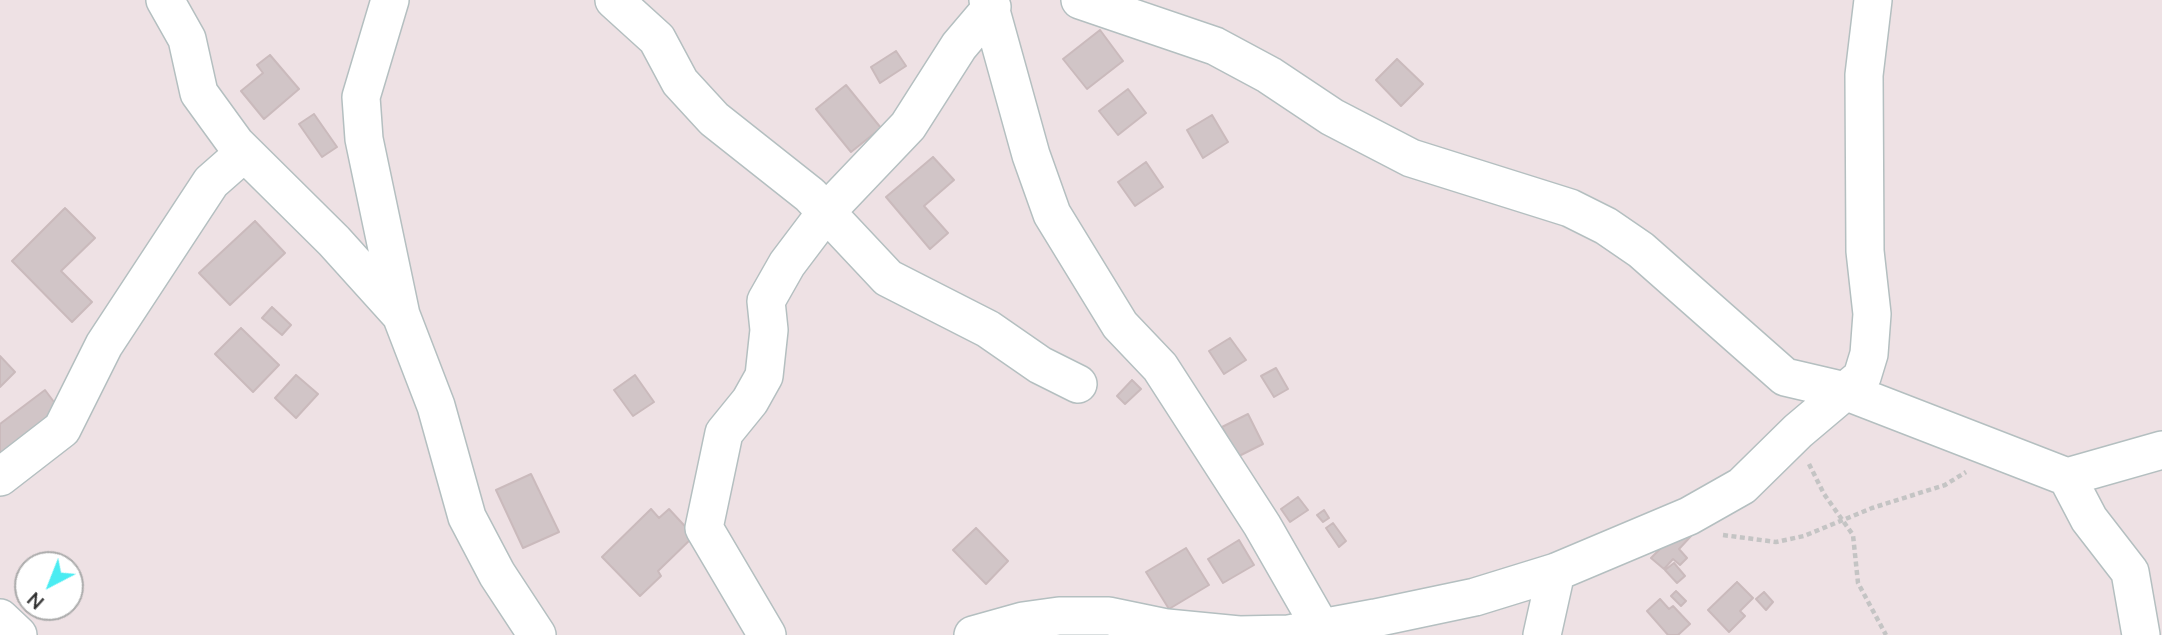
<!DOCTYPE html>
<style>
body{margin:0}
#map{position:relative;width:2162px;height:635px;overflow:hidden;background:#eee1e4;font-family:"Nunito Sans",sans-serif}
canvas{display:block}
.north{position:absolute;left:14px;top:551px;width:70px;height:70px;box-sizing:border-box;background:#fff;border:2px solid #ababab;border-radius:50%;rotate:222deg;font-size:19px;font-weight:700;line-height:28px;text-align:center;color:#2d2d2d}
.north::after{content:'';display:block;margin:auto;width:24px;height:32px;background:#4aecf2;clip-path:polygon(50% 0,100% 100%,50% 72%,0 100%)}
</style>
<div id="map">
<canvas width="2162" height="635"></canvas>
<div class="north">N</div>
</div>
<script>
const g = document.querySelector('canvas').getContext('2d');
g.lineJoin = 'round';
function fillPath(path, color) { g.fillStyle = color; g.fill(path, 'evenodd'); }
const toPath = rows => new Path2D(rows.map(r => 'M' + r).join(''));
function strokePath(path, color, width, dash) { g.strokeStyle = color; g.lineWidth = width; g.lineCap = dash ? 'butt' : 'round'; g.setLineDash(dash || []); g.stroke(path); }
const building = toPath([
 [1100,30,1123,61,1087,89,1063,59,1100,30],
 [896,51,906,66,880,83,871,67,896,51],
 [270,55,299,89,264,119,241,91,263,73,257,65,270,55],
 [1397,59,1423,84,1401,106,1376,80,1397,59],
 [846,85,881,128,851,152,816,109,846,85],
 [1128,89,1146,113,1118,135,1099,111,1128,89],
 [314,114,337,147,322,157,299,124,314,114],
 [1212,115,1228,142,1203,158,1187,130,1212,115],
 [933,157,954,180,924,206,948,233,930,249,886,197,933,157],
 [1146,162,1163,187,1135,206,1118,182,1146,162],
 [65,208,95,238,61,271,92,302,72,322,12,261,65,208],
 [255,221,285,253,230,305,199,273,255,221],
 [272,307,291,325,282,335,262,318,272,307],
 [241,328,279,365,253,392,215,354,241,328],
 [1230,338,1246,360,1224,374,1209,351,1230,338],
 [0,356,15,372,0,387,0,356],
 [1276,368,1288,389,1274,397,1261,376,1276,368],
 [296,375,318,394,296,418,275,398,296,375],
 [635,375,654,402,633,416,614,390,635,375],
 [1132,380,1141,389,1125,404,1117,396,1132,380],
 [45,390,60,410,0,457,0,424,45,390],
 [1248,414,1263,444,1237,457,1222,427,1248,414],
 [531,474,559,532,523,548,496,490,531,474],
 [1298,497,1308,510,1290,522,1281,509,1298,497],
 [651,509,659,518,669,509,694,536,658,571,661,576,640,596,602,557,651,509],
 [1324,510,1329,518,1323,522,1317,515,1324,510],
 [1333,523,1346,541,1339,547,1326,528,1333,523],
 [1682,527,1691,536,1679,549,1687,558,1680,565,1673,559,1664,569,1651,558,1682,527],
 [976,528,1008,561,986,584,953,550,976,528],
 [1239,540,1254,565,1223,583,1208,559,1239,540],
 [1186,548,1209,585,1169,609,1146,572,1186,548],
 [1674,563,1685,576,1677,583,1665,570,1674,563],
 [1737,582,1753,598,1740,611,1745,616,1729,632,1708,610,1737,582],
 [1676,591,1686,601,1681,606,1671,596,1676,591],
 [1764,592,1773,602,1766,610,1756,599,1764,592],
 [1660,599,1669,609,1673,606,1690,624,1678,635,1668,635,1647,611,1660,599]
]);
fillPath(building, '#d1c5c7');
strokePath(building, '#cababc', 2);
const minor = toPath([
 [165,0,187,39,199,93,236,144,334,241,399,313],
 [390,0,361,97,364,139,401,315,436,406,467,517,497,574,537,635],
 [614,0,657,39,680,82,714,119,810,195,888,278,988,329,1040,365,1078,384],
 [988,0,1031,155,1052,214,1120,325,1160,367,1262,525,1321,628],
 [1080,0,1215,46,1269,75,1332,117,1411,158,1570,208,1606,226,1641,250,1785,377,1845,391,2067,477,2162,450],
 [0,477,62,429,104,345,211,182,244,153],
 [2067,477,2089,519,2130,572,2141,635],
 [0,618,18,635],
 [767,635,704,528,724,433,750,401,764,376,769,330,766,301,787,264,827,211,908,126,959,46,992,7],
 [973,635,1023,621,1059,616,1109,616,1167,628,1239,635,1289,634,1375,618,1475,597,1556,572,1689,516,1742,486,1798,431,1862,377,1869,354,1872,314,1865,251,1864,75,1873,0],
 [1542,635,1556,572]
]);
strokePath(minor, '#b4bfc0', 40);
strokePath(toPath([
 [1809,464,1824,494,1853,535,1858,583,1886,635],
 [1723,535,1776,542,1804,536,1872,508,1945,485,1966,472]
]), '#c4c4c4', 4.5, [5, 3.5]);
strokePath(minor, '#fff', 37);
</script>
